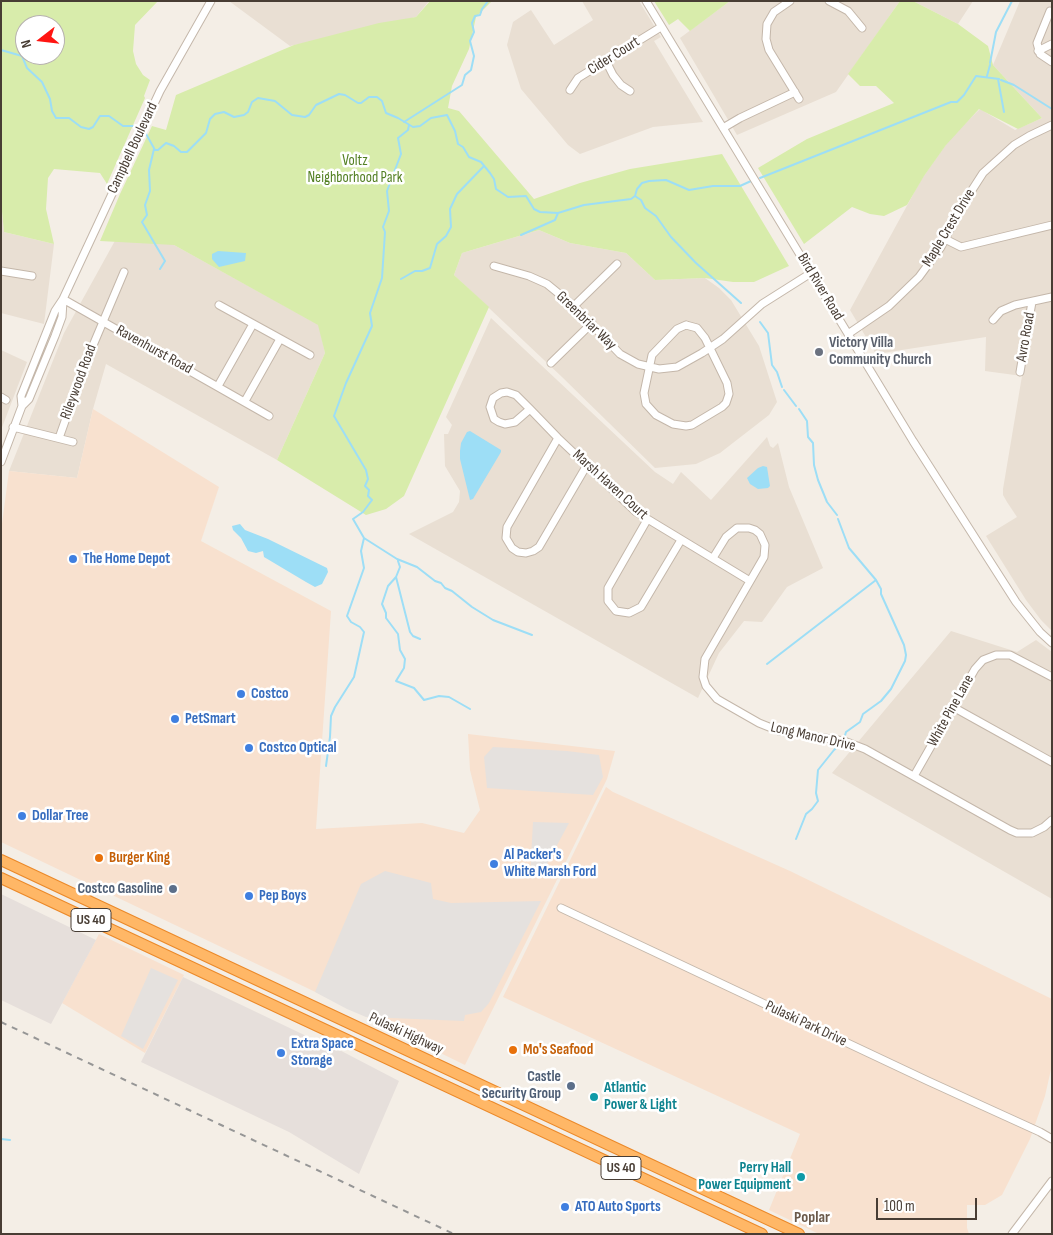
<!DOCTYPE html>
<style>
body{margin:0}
#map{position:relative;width:1053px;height:1235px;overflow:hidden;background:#f4eee6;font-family:"Sofia Sans Condensed",sans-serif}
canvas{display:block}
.frame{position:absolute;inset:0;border:2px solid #483d34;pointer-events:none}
.north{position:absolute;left:15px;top:15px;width:50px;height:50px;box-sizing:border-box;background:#fff;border:1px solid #b6b1ae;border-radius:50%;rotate:254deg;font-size:14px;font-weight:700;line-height:20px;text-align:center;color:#483d34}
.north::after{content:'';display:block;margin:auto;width:18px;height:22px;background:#ff1512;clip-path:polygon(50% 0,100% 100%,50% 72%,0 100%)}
.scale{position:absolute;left:876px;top:1198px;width:101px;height:22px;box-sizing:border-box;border:2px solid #483d34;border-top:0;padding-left:6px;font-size:15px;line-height:18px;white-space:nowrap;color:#483d34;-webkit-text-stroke:4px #fff;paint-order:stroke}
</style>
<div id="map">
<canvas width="1053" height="1235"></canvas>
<div class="frame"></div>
<div class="north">N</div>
<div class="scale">100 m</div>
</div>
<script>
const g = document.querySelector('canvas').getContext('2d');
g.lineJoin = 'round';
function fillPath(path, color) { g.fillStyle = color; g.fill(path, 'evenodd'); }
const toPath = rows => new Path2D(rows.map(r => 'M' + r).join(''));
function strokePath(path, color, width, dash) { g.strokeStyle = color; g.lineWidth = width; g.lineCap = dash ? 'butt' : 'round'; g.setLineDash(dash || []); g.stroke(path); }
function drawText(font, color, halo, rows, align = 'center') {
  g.font = font + ' "Sofia Sans Condensed",sans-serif'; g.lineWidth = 5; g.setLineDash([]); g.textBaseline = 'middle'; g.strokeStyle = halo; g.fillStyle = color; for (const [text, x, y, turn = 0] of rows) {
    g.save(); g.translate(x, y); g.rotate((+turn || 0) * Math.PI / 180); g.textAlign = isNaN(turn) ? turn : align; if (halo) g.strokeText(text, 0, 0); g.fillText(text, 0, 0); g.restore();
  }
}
fillPath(toPath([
 [229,1,429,1,416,17,329,38,290,46],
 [582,1,639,1,661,37,654,41,703,122,653,127,580,154,568,145,521,89,507,45,513,22,531,10,554,45,593,20],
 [730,1,900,1,836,92,737,135,680,38],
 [913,1,973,1,958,24],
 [1020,1,1052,1,1052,631,1041,620,1026,600,986,536,1017,517,1007,502,1003,495,1003,489,1022,376,985,371,986,337,876,354,850,310,921,180,952,136,980,109,1015,130,1042,118,993,65],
 [1,201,4,232,54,244,44,324,1,313],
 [127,219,319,325,325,353,277,460,106,364,93,409,77,478,9,471,64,333],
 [539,230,570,243,626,253,655,280,705,278,719,288,731,300,759,346,777,402,769,415,720,453,696,464,655,468,562,377,454,275,462,253],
 [491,318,655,472,673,484,681,472,711,500,767,437,770,446,773,448,778,443,789,487,823,568,787,587,762,622,744,621,719,653,698,698,409,534,453,512,459,502,460,491,445,466,444,434,448,434,452,425,446,417],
 [1,350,27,362,1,430],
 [951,631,1017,652,1036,640,1052,652,1052,899,832,773]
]), '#e9dfd3');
fillPath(toPath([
 [93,409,219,487,201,541,331,611,316,829,422,823,464,833,480,810,470,770,468,734,615,751,607,779,465,1065,305,987,1,842,1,531,9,471,77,478],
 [606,787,613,792,790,871,1052,999,1052,1065,1045,1096,1030,1139,1002,1195,985,1205,967,1205,967,1228,969,1234,819,1234,769,1210,800,1134,503,997],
 [99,934,184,975,145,1053,62,1003]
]), '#f8e1cf');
fillPath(toPath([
 [1,894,96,940,51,1024,1,1000],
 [183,977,321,1043,326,1043,399,1081,359,1174,289,1132,141,1062]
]), '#e6dfdb');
fillPath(toPath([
 [1,1,158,1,135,25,133,51,136,64,143,75,150,80,144,96,145,98,107,184,100,173,54,169,48,178,46,209,54,244,4,232,1,201],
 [25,25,55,25,55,55,25,55],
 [430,1,492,1,476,17,469,49,452,86,448,108,459,111,534,199,580,183,630,169,722,154,789,266,754,282,733,282,705,278,655,280,626,253,570,243,539,230,462,253,454,275,489,307,404,496,386,509,366,515,277,460,325,353,318,325,174,245,100,241,120,194,152,126,166,130,176,95,294,45,379,23,416,17],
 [654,1,730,1,690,31,678,19,669,25],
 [900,1,913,1,958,24,988,46,993,65,1042,118,1018,129,979,109,946,145,924,176,907,205,884,216,870,214,852,207,804,244,758,168,807,139,894,103,876,86,860,86,848,74]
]), '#d8ecab');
fillPath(toPath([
 [493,747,567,751,599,755,603,777,593,795,487,788,484,757],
 [533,822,569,823,541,875,530,876],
 [385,871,431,883,433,899,451,903,541,901,489,1003,481,1012,465,1015,464,1021,366,1017,347,1009,315,992,361,884],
 [151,968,178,980,143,1049,121,1036]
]), '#e5e1de');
fillPath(toPath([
 [218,251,246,253,245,261,219,267,212,259,212,254],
 [470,431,501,450,501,452,473,499,470,500,460,459,460,451,461,443,467,432],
 [763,466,767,467,770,486,768,488,758,489,750,484,747,478,758,468],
 [240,524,245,530,268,539,327,568,328,572,322,584,315,587,306,582,264,557,263,551,256,553,248,551,241,538,233,530,232,526]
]), '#9ddef6');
strokePath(toPath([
 [1,50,22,56,27,68,42,82,50,99,52,111,56,118,69,118,81,127,89,129,93,127,100,116,109,116,123,126,139,126,145,132,155,150,158,150,166,143,174,146,181,152,187,152,206,133,210,119,215,114,224,112,234,117,244,115,248,112,252,102,258,98,275,101,292,115,305,117,309,115,316,105,339,94,345,95,358,103,361,103,369,97,377,97,382,101,386,113,398,118,413,127,420,126,431,118,447,115,455,131,458,144,463,147,469,157,481,162,490,173,494,179,496,189,508,197,526,196,534,209,540,212,558,213,584,205,631,199,635,196,637,189,642,183,649,181,666,180,689,190,713,186,740,186,751,181],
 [990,63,996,32,1012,1],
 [987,76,990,65],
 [998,79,1004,112],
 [1001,80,1014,85,1052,109],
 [404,122,462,85,465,75,471,70,474,56,470,41,474,32,472,23,475,16,480,15,482,9,488,1],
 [409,125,408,130,398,138,401,154,387,191,389,211,383,227,385,232,382,278,370,313,372,326,346,383,334,416,366,470,368,479,365,486,369,490,368,496,372,500,363,512,353,519,364,538,397,559,417,567,435,581,441,583,445,588,452,591,472,607,493,620,532,635],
 [154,149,149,170,150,191,145,205,147,215,142,222,165,261,160,269],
 [760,178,951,102,957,102,964,95,976,76,999,79],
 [635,196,641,200,645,208,656,216,671,237,696,263,741,303],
 [521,235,555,220,558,213],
 [401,279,415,271,422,271,430,268,437,244,446,236,451,227,450,209,457,194,484,166],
 [760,322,768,333,772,365,777,372,782,387],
 [784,390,796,406],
 [799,409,807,421,808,437,813,443,814,465,818,480,827,502,837,515],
 [838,519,849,548,876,580,881,589,881,594,904,645,906,655,905,661,891,689,881,701,863,714,860,722,846,732,844,739],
 [398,561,400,567,396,577,388,586,382,604,386,613,386,618,398,634,400,650,405,659,404,668,396,681,414,688,424,700,439,696,449,697,470,709],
 [396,577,410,632,413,636,420,639],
 [767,664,876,580],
 [326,766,330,737,331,716,335,707,354,677,364,632,360,627,351,622,347,616,364,568,361,551,364,538],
 [796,839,806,814,812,809,818,801,816,793,818,770,834,750,842,743],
 [1,1139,10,1140]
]), '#9ddef6', 2);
const minor = toPath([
 [646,1,913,441,1016,602,1040,632,1052,643],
 [790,1,774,12,767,24,766,39,769,50,799,99],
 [829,1,848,11,862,28],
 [1050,11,1037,43,1040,54,1052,62],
 [1038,51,1052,44],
 [606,61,613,75,621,85,630,91],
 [570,90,578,78,661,27],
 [723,128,740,118,795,92],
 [945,239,961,247,1052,225],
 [494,266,529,276,547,284,574,306,620,354,638,364,659,369,677,367,702,353,723,339,762,304,811,273],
 [1,271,32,276],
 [63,299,269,416],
 [219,305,310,355],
 [574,306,617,264],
 [993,320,1001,311,1015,305,1052,297],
 [686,325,697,328,705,338,727,383,729,394,726,403,722,407,692,425,686,426,673,424,656,415,646,404,644,393,652,355,677,329,686,325],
 [848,334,889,306,919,277,941,247,963,204,983,173,1014,145,1029,136,1052,125],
 [551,363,592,323],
 [1020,372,1032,302],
 [218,386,253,324],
 [1,397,6,400],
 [245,401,280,339],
 [22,406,29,399,55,336,62,317,63,301],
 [530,409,515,422,505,424,499,422,494,419,490,407,493,398,501,393,507,392,516,395,530,409,558,438,636,512,750,581],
 [13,427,73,442],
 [59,438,86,362,124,272],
 [558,438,507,527,506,538,512,548,518,552,526,553,533,551,539,547,587,465],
 [1,462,22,406,21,396,55,311,63,299,160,91,211,1],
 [647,520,608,588,608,601,616,611,629,613,641,607,681,540],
 [713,558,726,537,737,528,749,528,755,530,760,534,765,545,764,557,705,659,703,677,706,686,717,699,759,723,779,731,844,741,865,749,1010,830,1017,833,1032,833,1044,827,1052,820],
 [953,707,1052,762],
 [914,776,975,669,983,660,996,655,1010,655,1052,677],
 [561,908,928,1081,1040,1132,1052,1139],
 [1012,1234,1052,1181]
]);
const highway = toPath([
 [1,860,799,1234],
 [1,878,762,1234]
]);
strokePath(minor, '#c4b7aa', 9);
strokePath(highway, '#eb8929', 12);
strokePath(minor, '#fff', 7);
strokePath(highway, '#ffb766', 10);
strokePath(toPath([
 [1,1022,454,1234]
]), '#969696', 2, [6, 6]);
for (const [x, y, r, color] of [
 [819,352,5,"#6b7280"],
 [73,559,5,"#3f7fe0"],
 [241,694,5,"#3f7fe0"],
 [175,719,5,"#3f7fe0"],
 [249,748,5,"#3f7fe0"],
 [22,816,5,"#3f7fe0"],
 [99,858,5,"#e8710a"],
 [494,864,5,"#3f7fe0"],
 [173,889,5,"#5c6f8a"],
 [249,896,5,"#3f7fe0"],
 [513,1050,5,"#e8710a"],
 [281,1053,5,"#3f7fe0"],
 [571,1086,5,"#5c6f8a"],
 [594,1097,5,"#0f9aa8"],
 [801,1177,5,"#0f9aa8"],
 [565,1207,5,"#3f7fe0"]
]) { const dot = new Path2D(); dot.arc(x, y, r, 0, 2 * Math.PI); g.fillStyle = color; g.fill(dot); strokePath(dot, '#fff', 2); }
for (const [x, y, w] of [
 [91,920,40],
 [621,1168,40]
]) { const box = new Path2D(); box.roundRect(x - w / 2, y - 11.5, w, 23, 4); g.fillStyle = '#fff'; g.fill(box); strokePath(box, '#483d34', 1); }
drawText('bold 14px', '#483d34', null, [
 ["US 40",91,920],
 ["US 40",621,1168]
]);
drawText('15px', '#483d34', '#fff', [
 ["Cider Court",614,56,-32],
 ["Campbell Boulevard",133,148,-65],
 ["Maple Crest Drive",949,228,-59],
 ["Bird River Road",820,287,59],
 ["Greenbriar Way",586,321,44],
 ["Avro Road",1026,337,-80],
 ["Ravenhurst Road",154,350,29],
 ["Rileywood Road",79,382,-70],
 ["Marsh Haven Court",610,485,42],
 ["White Pine Lane",951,711,-61],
 ["Long Manor Drive",813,737,13],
 ["Pulaski Park Drive",806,1024,25],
 ["Pulaski Highway",406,1034,25]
]);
drawText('15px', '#527f22', '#fff', [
 ["Voltz",355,161],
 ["Neighborhood Park",355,178]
]);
drawText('bold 15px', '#5b616d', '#fff', [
 ["Victory Villa",829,343],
 ["Community Church",829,360]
], 'left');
drawText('bold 15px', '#366cbe', '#fff', [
 ["The Home Depot",83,559],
 ["Costco",251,694],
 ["PetSmart",185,719],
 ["Costco Optical",259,748],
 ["Dollar Tree",32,816],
 ["Al Packer's",504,855],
 ["White Marsh Ford",504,872],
 ["Pep Boys",259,896],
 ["Extra Space",291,1044],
 ["Storage",291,1061],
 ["ATO Auto Sports",575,1207]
], 'left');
drawText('bold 15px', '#c56008', '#fff', [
 ["Burger King",109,858],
 ["Mo's Seafood",523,1050]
], 'left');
drawText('bold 15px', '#4e5e75', '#fff', [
 ["Costco Gasoline",163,889],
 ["Castle",561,1077],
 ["Security Group",561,1094]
], 'right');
drawText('bold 15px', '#0d838f', '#fff', [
 ["Atlantic",604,1088],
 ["Power & Light",604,1105],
 ["Perry Hall",791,1168,"right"],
 ["Power Equipment",791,1185,"right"]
], 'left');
drawText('bold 16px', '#6b5a4b', '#fff', [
 ["Poplar",812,1218]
]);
</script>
